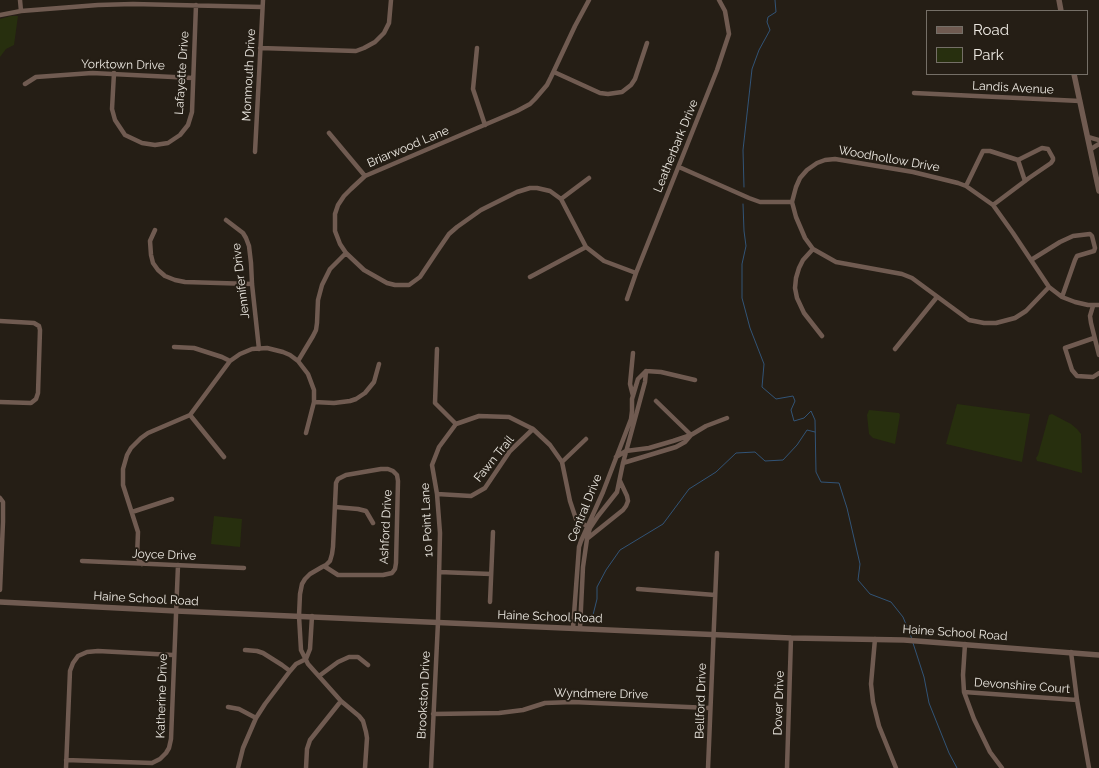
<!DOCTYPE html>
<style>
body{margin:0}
#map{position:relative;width:1099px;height:768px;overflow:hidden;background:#251e15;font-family:Raleway,sans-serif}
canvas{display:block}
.legend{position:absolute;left:926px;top:10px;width:162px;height:65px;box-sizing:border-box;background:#251e15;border:1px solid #756f67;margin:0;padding:6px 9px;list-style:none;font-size:15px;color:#ede9e2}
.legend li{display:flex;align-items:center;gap:10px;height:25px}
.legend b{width:25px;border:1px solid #756f67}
</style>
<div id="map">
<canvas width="1099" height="768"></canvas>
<ul class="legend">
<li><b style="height:6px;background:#705b51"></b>Road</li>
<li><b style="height:14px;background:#272f0e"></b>Park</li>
</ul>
</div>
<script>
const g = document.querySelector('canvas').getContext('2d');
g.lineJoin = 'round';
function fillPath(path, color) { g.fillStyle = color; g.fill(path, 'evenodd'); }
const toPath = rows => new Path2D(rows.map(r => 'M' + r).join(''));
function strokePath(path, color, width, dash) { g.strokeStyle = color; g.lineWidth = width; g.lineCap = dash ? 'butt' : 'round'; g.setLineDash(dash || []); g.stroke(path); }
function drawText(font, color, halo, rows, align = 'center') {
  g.font = font + ' Raleway,sans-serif'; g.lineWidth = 4; g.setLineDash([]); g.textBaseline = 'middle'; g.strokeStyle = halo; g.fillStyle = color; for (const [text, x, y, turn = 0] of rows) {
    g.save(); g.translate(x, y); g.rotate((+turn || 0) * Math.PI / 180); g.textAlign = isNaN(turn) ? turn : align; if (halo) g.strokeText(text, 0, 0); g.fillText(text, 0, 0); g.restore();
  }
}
fillPath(toPath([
 [11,16,18,16,14,45,6,49,0,57,0,19],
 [957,404,1030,414,1022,462,946,444],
 [869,410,899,413,900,415,895,444,873,438,869,434,867,415],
 [1052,414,1071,424,1077,429,1081,434,1082,473,1042,462,1037,461,1036,458,1038,455,1049,415],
 [214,516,242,519,240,547,211,544]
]), '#272f0e');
strokePath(toPath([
 [744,187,743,150,752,69,759,50,770,30,767,22,768,17,776,12,775,0],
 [743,204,744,231,746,246,742,264,742,298,750,328,764,364,762,387,776,399,793,396,795,401,791,410,794,421,804,418,811,411,815,420,816,472,821,482,839,483,847,508,860,564,858,580,870,594,891,602,903,617,912,639],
 [593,615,597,599,597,587,606,570,620,550,663,524,689,489,716,472,736,453,755,452,765,461,783,460,797,445,807,430,815,432],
 [913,643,924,677,929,703,949,753,957,768]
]), '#325477', 1);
strokePath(toPath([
 [20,0,21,11],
 [589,0,575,26,551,77,547,85,535,99,530,104,517,111,365,176,351,189,344,196,338,205,335,214,335,231,340,244,346,253,364,270,387,283,395,285,409,285,420,277,436,253,449,234,457,227,481,210,517,192,530,188,537,188,550,191,561,199,586,247,604,261,636,273],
 [0,15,21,11,98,5,133,4,262,7],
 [260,48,356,51,364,48,375,42,384,33,389,23,391,0],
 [477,48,473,89,485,125],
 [554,72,600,93,608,94,622,92,631,85,635,79,647,43],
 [114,73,112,109,115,120,125,135,142,143,155,145,168,143,180,135,188,125,192,112,196,5],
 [25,84,36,77,92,73,193,78],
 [914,93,1080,101],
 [329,133,365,176],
 [1088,137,1099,140],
 [1091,149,1099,144],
 [255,152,263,0],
 [1018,160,1025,181],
 [679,167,749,198,760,202,792,202],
 [966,186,983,151,990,151,1018,160,1042,148,1048,149,1053,158,1053,160,1051,163,1029,178,993,205],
 [561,199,589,178],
 [226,220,243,233,246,238,249,246,251,263,252,284,259,349],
 [155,230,150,241,151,255,153,263,158,270,165,276,175,280,185,282,252,284],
 [813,249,803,260,799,268,796,278,795,288,797,298,804,313,822,336],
 [1031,260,1060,242,1073,236,1090,234,1092,236,1095,248,1094,251,1077,256,1075,260,1062,297],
 [530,277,586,247],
 [1049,287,1026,311,1015,318,996,323,984,323,969,320,912,278,902,274,836,262,813,249,805,238,796,217,792,202,796,187,800,178,807,170,817,163,825,160,835,159,913,172,958,183,966,186,993,205,1013,233,1049,287,1062,297,1075,302,1088,305,1099,305],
 [627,299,636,273,717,70,729,34,725,11,719,0],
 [1093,306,1090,316,1091,323,1099,355],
 [0,321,34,323,39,326,40,330,38,393,36,399,31,403,0,402],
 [1094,338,1065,348,1072,370,1077,376,1093,377,1099,373],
 [174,347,194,348,222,357,230,361],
 [437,349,435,403,456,424],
 [895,349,937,297],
 [298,361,308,374,314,390,314,402,306,433],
 [633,396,630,384,633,353],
 [656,401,691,435,706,426,727,418],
 [314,402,334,403,350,401,356,399,365,393,374,382,379,364],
 [190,415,224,457],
 [456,424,479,416,509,417,533,429,550,445,562,462,570,501,576,519,588,527],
 [616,457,626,451,649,448,673,441,691,435,685,442,676,447,623,463],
 [562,462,586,439],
 [437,494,471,496,485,488,510,451,533,429],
 [0,498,3,502,3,522,0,590],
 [335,507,358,509,366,511,373,523],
 [132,512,172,499],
 [588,538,623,510,626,506,628,501,627,496,620,481],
 [82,561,244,568],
 [142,564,137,557,138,532,123,485,123,469,127,455,131,448,141,438,148,433,190,415,230,361,240,354,252,349,267,348,283,352,290,355,298,361,313,336,316,330,317,323,318,300,322,285,330,269,346,253],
 [324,566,338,575,383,575,392,573,395,569,396,563,398,481,397,475,393,471,388,469,381,469,346,475,338,479,336,483,333,547,332,554,330,561,326,565,322,567,310,574,305,579,302,584,300,594,299,616,301,650,308,664,341,701,359,716,363,721,366,732,367,738,365,768],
 [439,572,491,574],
 [638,589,715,595],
 [490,602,493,532],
 [573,628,579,547,581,541,603,492,631,419,632,411,632,399,638,379,646,371,661,372,695,380],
 [580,628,583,567,587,539,590,528,598,516,617,492,623,463,645,382,646,371],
 [875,639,871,684,873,702,879,726,896,768],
 [965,644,963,675,964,692,974,719,990,752,1002,768],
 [245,650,257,651,263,653,282,665,290,671],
 [1071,652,1077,700,1089,768],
 [306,659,310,649,312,616],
 [319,676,338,662,349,657,358,657,368,665],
 [964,692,1077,700],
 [228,707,239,709,256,718],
 [433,714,499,713,523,710,545,703,573,702,710,708],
 [66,760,152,763,160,759,166,753,169,748,171,739,178,565],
 [66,768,70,671,73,663,78,656,87,652,98,651,173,655],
 [238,768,243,748,256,718,265,704,290,671,296,664,306,659],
 [306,768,307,749,310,740,341,701],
 [431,768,438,622,440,533,437,494,432,465,439,447,456,424],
 [708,768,717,553],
 [787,768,791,638]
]), '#705b51', 4.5);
strokePath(toPath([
 [1059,0,1061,11],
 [1074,74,1099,191],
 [0,602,176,611,791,638,904,640,1099,655]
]), '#705b51', 5.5);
drawText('12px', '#ede9e2', '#251e15', [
 ["Yorktown Drive",123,65,1],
 ["Lafayette Drive",182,73,-86],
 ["Monmouth Drive",249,75,-87],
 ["Landis Avenue",1013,88,3],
 ["Leatherbark Drive",676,146,-68],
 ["Briarwood Lane",408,147,-23],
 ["Woodhollow Drive",889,159,10],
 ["Jennifer Drive",241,281,-97],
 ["Fawn Trail",494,459,-51],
 ["Central Drive",585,508,-68],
 ["10 Point Lane",427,520,-93],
 ["Ashford Drive",386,527,-87],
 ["Joyce Drive",164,555,2],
 ["Haine School Road",146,599,3],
 ["Haine School Road",550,617,2],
 ["Haine School Road",955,633,4],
 ["Devonshire Court",1022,686,4],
 ["Wyndmere Drive",601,694,1],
 ["Brookston Drive",424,695,-87],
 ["Katherine Drive",162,696,-88],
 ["Bellford Drive",701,701,-88],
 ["Dover Drive",779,703,-88]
]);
</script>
